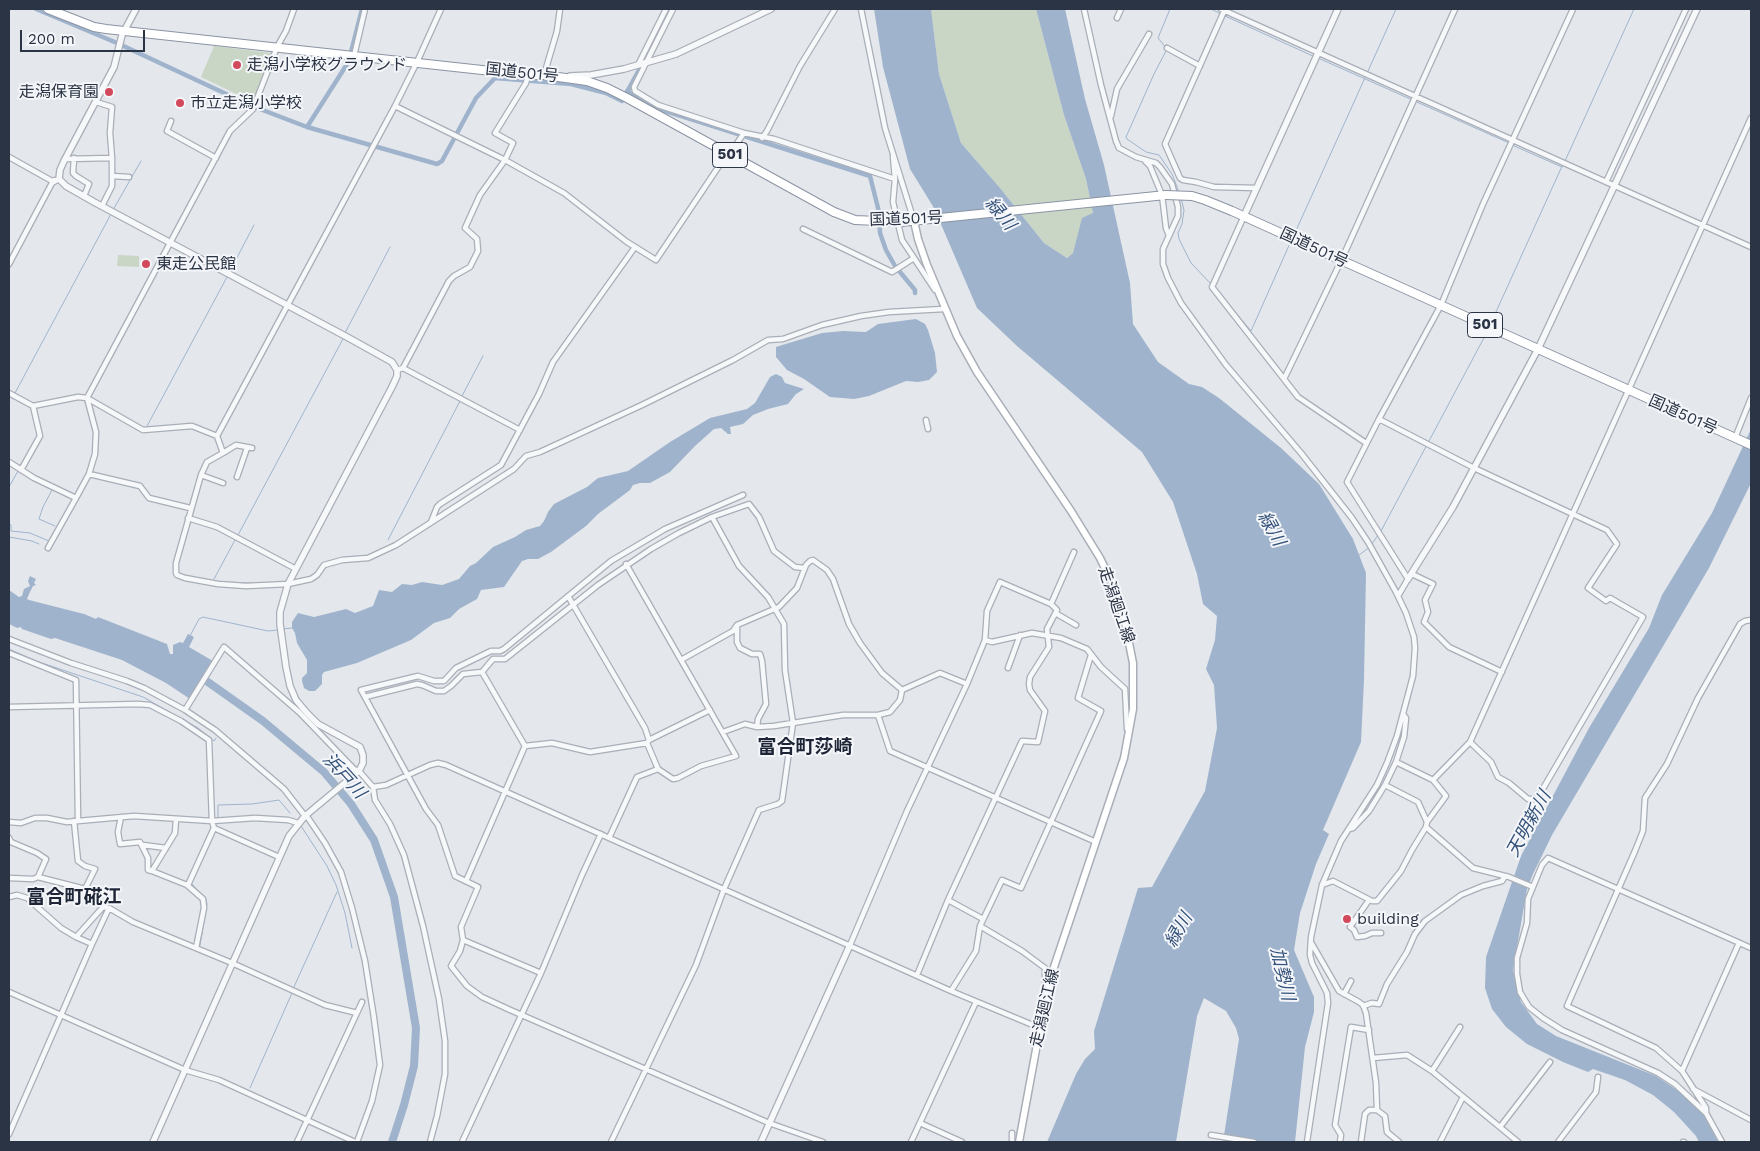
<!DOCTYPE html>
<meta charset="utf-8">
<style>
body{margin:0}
#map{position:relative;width:1760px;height:1151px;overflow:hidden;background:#e4e7ec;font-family:"Work Sans",sans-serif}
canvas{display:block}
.frame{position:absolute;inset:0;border:10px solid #2b3445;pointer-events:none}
.scale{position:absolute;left:20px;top:30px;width:125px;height:22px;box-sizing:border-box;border:2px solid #2b3445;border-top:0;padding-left:6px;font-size:15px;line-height:18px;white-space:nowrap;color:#2b3445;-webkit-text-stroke:4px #f4f6f9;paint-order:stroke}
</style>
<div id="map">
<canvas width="1760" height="1151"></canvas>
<div class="frame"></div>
<div class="scale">200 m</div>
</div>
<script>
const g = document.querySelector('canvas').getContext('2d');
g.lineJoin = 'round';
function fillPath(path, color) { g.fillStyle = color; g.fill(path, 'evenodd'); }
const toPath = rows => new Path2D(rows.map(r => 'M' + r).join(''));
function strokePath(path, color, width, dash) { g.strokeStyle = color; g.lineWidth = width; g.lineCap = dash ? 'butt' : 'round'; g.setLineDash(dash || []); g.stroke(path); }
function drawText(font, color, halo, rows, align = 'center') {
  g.font = font + ' "Work Sans","Noto Sans JP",sans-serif'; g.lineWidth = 4; g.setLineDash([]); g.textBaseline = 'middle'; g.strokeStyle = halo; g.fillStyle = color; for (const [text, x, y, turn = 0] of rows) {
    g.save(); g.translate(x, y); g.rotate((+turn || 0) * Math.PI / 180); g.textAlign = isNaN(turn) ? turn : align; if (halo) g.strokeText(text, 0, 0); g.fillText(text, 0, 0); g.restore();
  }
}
fillPath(toPath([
 [931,9,1036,9,1064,115,1086,179,1093,213,1077,241,1073,253,1067,258,1044,243,1000,188,961,143,939,74],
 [214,46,272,53,253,102,201,77],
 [118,255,139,256,139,267,117,266]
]), '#c9d6c5');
fillPath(toPath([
 [874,9,931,9,939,74,961,143,1000,188,1044,243,1067,258,1073,253,1082,218,1093,213,1086,179,1064,115,1036,9,1065,9,1085,99,1104,165,1130,283,1133,324,1158,362,1189,384,1202,387,1219,398,1281,448,1319,484,1353,539,1366,573,1364,680,1361,742,1323,830,1329,834,1316,864,1300,913,1294,950,1314,997,1314,1012,1305,1047,1295,1142,1223,1142,1239,1039,1236,1028,1226,1011,1204,998,1197,1016,1176,1142,1047,1142,1076,1074,1085,1059,1095,1049,1094,1031,1138,888,1152,887,1205,791,1217,728,1214,685,1206,669,1215,640,1217,616,1203,604,1197,574,1173,502,1142,452,1017,346,977,308,934,208,910,169,883,67],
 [916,319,925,324,928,330,935,353,937,372,929,380,918,382,906,381,869,396,854,399,830,397,804,379,787,370,776,357,776,347,779,346,822,333,843,331,866,332,878,324],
 [776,374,782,377,785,383,804,389,796,394,788,404,768,409,753,415,743,424,730,427,731,434,728,434,721,428,714,429,695,446,670,472,650,483,640,483,633,485,630,490,598,514,586,526,551,552,538,559,528,559,522,561,504,587,481,590,477,599,459,609,450,618,434,623,411,640,357,663,324,672,322,675,322,684,315,691,309,691,304,688,302,681,302,678,307,673,307,660,297,643,295,633,292,628,292,622,298,613,314,617,346,609,355,613,373,606,379,590,392,592,402,584,412,585,422,582,442,585,459,579,470,566,476,563,493,547,515,537,526,530,540,526,544,521,548,512,554,504,587,487,598,478,628,471,670,442,710,418,747,409,755,403,770,377],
 [1751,429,1751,483,1709,568,1552,835,1533,874,1527,889,1513,970,1521,1002,1537,1024,1556,1036,1656,1076,1680,1092,1704,1115,1718,1142,1699,1142,1696,1136,1674,1112,1653,1095,1625,1080,1593,1069,1588,1072,1563,1062,1527,1044,1506,1027,1492,1009,1485,988,1486,957,1521,856,1589,728,1649,628,1662,595,1712,513],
 [30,576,36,579,34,583,36,585,33,586,29,594,27,599,29,600,84,614,96,619,98,617,167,644,170,654,173,654,173,645,180,642,183,643,188,634,194,637,189,647,213,661,190,699,166,683,122,660,55,638,51,639,22,629,21,627,17,628,9,624,9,590,19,597,22,596,24,589,30,586,28,581]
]), '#9fb4cc');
strokePath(toPath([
 [1170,9,1158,38,1167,49,1154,74,1126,137,1127,139,1146,152,1159,155,1172,174,1179,192],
 [1211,9,1221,14],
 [1225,16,1315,57],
 [1318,58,1509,143],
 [1512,145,1562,167],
 [1565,161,1634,9],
 [1181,198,1184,210,1182,224,1178,233,1179,239,1191,263,1211,284],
 [113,210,141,161],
 [1294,235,1396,9],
 [9,269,54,185],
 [230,271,254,225],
 [1217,290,1251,331,1291,241],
 [1491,323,1563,164],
 [345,333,390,247],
 [15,393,111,214],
 [9,396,13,399],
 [462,396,483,356],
 [16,400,31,408],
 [146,428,227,277],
 [39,483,52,490,43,507,39,519,55,526],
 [9,487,18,471],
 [9,523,11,525,11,531,30,533,49,541],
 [1381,531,1486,334],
 [238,535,344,337],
 [9,537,32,541,39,544],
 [388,540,460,401],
 [1372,544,1378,535],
 [1359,555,1370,547],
 [183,575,215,581],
 [214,579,235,540],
 [219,582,251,583],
 [282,629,292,628],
 [190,636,199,619,203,617,268,631,278,630],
 [9,649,36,661,143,697,198,728,214,741,216,738],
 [218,818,218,805,252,804,279,800,290,813],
 [301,826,327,866,336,885,345,913,352,948],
 [191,883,206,899,207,904,200,945],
 [293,989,337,892],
 [250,1088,292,993]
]), '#9fb4cc', 1);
strokePath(toPath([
 [36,9,117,43,252,106,307,127,437,164,442,161,476,98,495,78,571,84,606,93,622,101,639,70],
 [351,52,362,9],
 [644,59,669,9],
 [627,91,656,108,870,176,879,212,880,233,886,250,895,266,915,290,915,293],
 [307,127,349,61]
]), '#9fb4cc', 4.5);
strokePath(toPath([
 [198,675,263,721,324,772,351,804,374,840,394,897,416,1028,414,1066,404,1105,392,1142]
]), '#9fb4cc', 8);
const minor = toPath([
 [673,9,634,87,635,91,658,105,744,133,774,139,895,179],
 [861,9,885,128,914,221],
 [1084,9,1101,85,1116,141,1119,148,1136,157,1156,163,1160,167,1172,184,1178,207,1178,216,1163,249,1163,264,1168,278,1181,303,1226,365,1301,453,1352,518,1368,542,1396,592,1406,613,1414,637,1415,648,1413,676,1397,736,1387,763,1377,785,1341,841,1322,885,1311,937,1310,955,1312,963,1327,993,1328,1003,1307,1142],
 [1221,9,1751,247],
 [1225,9,1165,144,1180,178,1183,180,1196,182,1214,187,1257,188],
 [1117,18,1121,9],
 [1167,48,1200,66],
 [354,56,365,9],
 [638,65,666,9],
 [544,75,557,31,560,9],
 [395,106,505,160,564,193,627,242,656,260,723,160,729,155,744,133],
 [1111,116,1117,89,1149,34],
 [171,121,167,131,216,158],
 [762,138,767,131,800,66,835,9],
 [9,157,52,181,55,180],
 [74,158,73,173,76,176,89,184,84,196],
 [66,159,112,158,110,133,112,107,96,102],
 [1145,161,1150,166,1162,195,1166,228,1169,236],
 [112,176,129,177],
 [1606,182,1686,9],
 [102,206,112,186,112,158],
 [1244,216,1212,287,1298,397,1366,443],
 [803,229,892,272,914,258,902,240,893,202,895,179,893,156],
 [914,258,935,290],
 [9,264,52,183,59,179],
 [403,368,520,430],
 [397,370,403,368,449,281,454,276,470,267,478,251,477,239,465,228,480,195,505,160,513,143,495,133,526,83,528,75],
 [1284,379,1341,261,1455,9],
 [9,393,33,406,78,397,87,398,143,430,192,426,217,436,223,453,207,462,201,475,176,563,176,573,177,575,185,578,218,584,246,586,288,584,311,579,317,575,324,565,342,560,368,558,396,545,514,469,526,456,540,452,642,405,733,360,768,340,783,339,822,325,861,316,889,312,944,309],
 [1379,419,1474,468,1607,530,1617,544,1588,588,1606,601,1610,598,1643,617,1537,799,1528,799,1509,783,1498,777,1491,762,1470,742],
 [926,420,928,429],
 [217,436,395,106,417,62,441,9],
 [1735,438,1751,398],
 [223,453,236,445,252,448],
 [9,462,34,478,76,498,89,474,95,454,96,432,87,398,230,131,253,109,277,47,286,31,294,9],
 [21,470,40,436,33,406],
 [89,474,140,486,149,498,190,508],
 [201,475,223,483],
 [237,477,247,448],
 [743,495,665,529,611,561,504,649,500,651,491,651,456,668,444,681,434,681,418,676,361,690,426,809,438,825,455,876,478,887,461,927,463,940,460,951,451,966,467,986,482,997,508,1009,769,1123,823,1142],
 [188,518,217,527,296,569],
 [431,522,437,507,440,504,501,465,539,394,553,362,635,247],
 [48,548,76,498],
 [626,564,736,756,701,766,678,778,673,779,658,769,647,743],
 [1412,574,1433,584,1425,600,1428,612,1424,622,1449,647,1502,672],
 [568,596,645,728,649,740],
 [1398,596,1408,579,1347,482,1379,419,1441,305,1483,204,1573,9],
 [1051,604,1074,552],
 [1057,614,1076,625],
 [737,626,737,642,740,648,752,654,760,654,762,661,766,704,758,719,757,727],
 [9,639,71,663,127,681,144,688,185,710,215,730,284,789,305,816],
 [985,640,992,642,1032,633,1061,638,1087,649,1101,667,1125,689,1127,729],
 [9,653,76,680,78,820],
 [681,660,733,631,737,625,779,607,797,588,806,565,810,561,813,560,827,570,833,579,849,624,860,643,882,673,902,690],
 [1008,668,1020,635],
 [482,672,525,746],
 [902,690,940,673,967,684],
 [365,697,417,684,422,685,436,691,444,691,451,686,463,674,482,672,493,659,505,659,598,585,651,549,679,533,712,517,749,504,759,517,774,551,795,567,804,568],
 [9,707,138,704,150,705,181,721,209,740,212,821,214,828,279,857],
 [185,710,224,647,299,712,354,769,359,771,373,787,386,785,430,765,438,763,446,765,951,991,1040,1028],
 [878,715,890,751,1096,842],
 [723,732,745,724,757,727,774,726,843,715,878,715,890,712,900,700,902,690],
 [525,746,552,743,590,752,647,743,649,740,710,710],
 [1433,780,1470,742,1751,118],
 [1385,785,1418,802,1427,822],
 [373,787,375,800,390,824,404,855,423,926,439,999,445,1041,445,1074,437,1116,430,1142],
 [306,815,325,843,341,872,352,908,365,961,374,1018,380,1065,372,1101,357,1142],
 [121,817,118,832,120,844,140,842,148,858,148,870,152,871],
 [176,819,175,833,152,871,187,885,203,899,204,908,196,948],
 [74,821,78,861,85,866,95,869,85,889,103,907,109,908,133,922,232,963,325,1005,357,1013],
 [9,822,21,823,35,818,47,818,67,822,134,816,212,821,255,818,288,820,298,823],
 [1426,827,1473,868,1509,877,1533,887],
 [1349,829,1353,828,1369,811,1385,785,1396,762],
 [9,838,11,842,37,853,46,859,38,877,85,889],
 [609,838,637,777,658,769],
 [143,845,166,848],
 [9,878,33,879,38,877],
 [466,881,525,746],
 [188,885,214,828],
 [1322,885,1333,881,1372,901,1377,901,1401,871,1412,850,1426,827,1427,822,1446,796,1433,780,1396,762,1404,737,1406,718,1403,714],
 [9,897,17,895,27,898,61,928,76,937,103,907],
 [948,900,983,919],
 [1369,900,1350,927,1354,930,1357,937,1365,936,1372,933,1381,933],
 [980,926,1022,951,1045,968,1045,997],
 [76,937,92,944],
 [463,940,541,973],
 [1312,944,1339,991,1359,1002,1363,1005,1366,1013,1376,1083,1377,1110,1385,1116,1387,1132,1399,1142],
 [850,945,907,811,967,684,985,640,987,611,1000,582,1051,604,1057,610,1047,629,1049,647,1030,677,1029,684,1030,690,1045,711,1038,742,1022,741,948,900,917,975],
 [951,991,976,951,980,926,1002,880,1021,888,1101,711,1078,698,1091,655],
 [9,992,185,1070,219,1080,355,1142],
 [1344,994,1351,981],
 [1363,1006,1372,1003,1379,1004,1387,984,1407,952,1415,934,1425,921,1461,895,1483,886,1502,881,1505,876],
 [1373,1058,1407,1055,1432,1071,1518,1142],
 [1432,1071,1460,1027],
 [1682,1071,1739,943],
 [1693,1089,1751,1120],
 [1706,1113,1706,1108,1682,1071,1656,1048,1567,1006,1635,851,1643,831,1645,798,1667,764,1698,698,1740,624,1745,621,1751,620],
 [920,1123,962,1142],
 [1500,1127,1550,1062],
 [1012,1133,1012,1142],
 [9,1134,92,944,109,908],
 [1211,1135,1254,1142],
 [297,1142,362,1002],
 [462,1142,541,973,582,875,601,834],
 [611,1142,696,965,724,889,759,810,778,804,782,801,793,723,785,670,784,624,768,597,739,566,712,517],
 [911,1142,976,1002],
 [1340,1142,1341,1135,1335,1125,1351,1027,1369,1030],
 [1361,1142,1365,1114,1369,1110,1377,1110],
 [1440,1142,1463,1097],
 [1558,1142,1596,1092,1598,1077],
 [1683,1142,1684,1142],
 [1722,1142,1706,1113,1675,1084,1658,1073,1562,1030,1543,1018,1529,1007,1520,992,1517,974,1517,958,1527,923,1528,899,1542,865,1548,858,1751,948]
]);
const tertiary = toPath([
 [136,9,122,35,114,67,64,161,60,170,59,179,66,186,94,202,347,337,392,362,397,370,397,376,392,387,288,584,280,612,280,624,286,667,290,686,296,700,307,713,318,724,360,747,363,755,363,763,359,771,305,816,289,836,153,1142],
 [570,76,591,75,624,69,676,54,771,9],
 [1244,216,1338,9],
 [1408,579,1453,507,1538,349,1697,9],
 [761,1142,850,945]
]);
const secondary = toPath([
 [914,221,918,239,927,265,957,336,977,372,1071,511,1100,558,1112,583,1124,618,1133,663,1133,709,1124,758,1054,967,1040,1028,1019,1142]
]);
const trunk = toPath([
 [48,9,94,27,106,29,528,75,544,75,587,81,607,88,627,98,834,212],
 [1232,211,1751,445],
 [901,222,1166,195]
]);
strokePath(minor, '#a9aeb7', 7);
strokePath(tertiary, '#a9aeb7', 8);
strokePath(secondary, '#a9aeb7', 9);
strokePath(trunk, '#8b94a3', 10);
strokePath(minor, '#f7f8fa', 4.5);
strokePath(tertiary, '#f7f8fa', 5.5);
strokePath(secondary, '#fff', 6);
strokePath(trunk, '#fff', 8);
const trunkBridge = toPath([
 [1166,195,1192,196,1205,200,1232,211],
 [834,212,855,220,901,222]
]);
strokePath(trunkBridge, '#8b94a3', 10, []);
strokePath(trunkBridge, '#fff', 8);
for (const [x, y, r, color] of [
 [237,65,5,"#d1495b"],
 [109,92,5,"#d1495b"],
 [180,103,5,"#d1495b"],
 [146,264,5,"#d1495b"],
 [1347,919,5,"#d1495b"]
]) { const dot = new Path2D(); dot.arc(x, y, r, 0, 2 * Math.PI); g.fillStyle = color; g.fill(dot); strokePath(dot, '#f4f6f9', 2); }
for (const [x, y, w] of [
 [730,155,35],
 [1485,325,35]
]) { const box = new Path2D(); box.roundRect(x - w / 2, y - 12.5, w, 25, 4); g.fillStyle = '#f4f6f9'; g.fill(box); strokePath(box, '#2b3445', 1); }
drawText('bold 15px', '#2b3445', null, [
 ["501",730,155],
 ["501",1485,325]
]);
drawText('16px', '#2b3445', '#f4f6f9', [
 ["走潟小学校グラウンド",247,65],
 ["走潟保育園",99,92,"right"],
 ["市立走潟小学校",190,103],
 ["東走公民館",156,264],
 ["building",1357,919]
], 'left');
drawText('16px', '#2b3445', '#f4f6f9', [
 ["国道501号",522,73,6],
 ["国道501号",906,219,-2],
 ["国道501号",1314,248,25],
 ["国道501号",1683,415,24],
 ["走潟廻江線",1116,605,71],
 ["走潟廻江線",1045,1008,-77]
]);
drawText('italic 18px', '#34527a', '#f4f6f9', [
 ["緑川",1000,214,51],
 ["緑川",1271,529,61],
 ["浜戸川",344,776,48],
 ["天明新川",1529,824,-61],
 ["緑川",1179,930,-60],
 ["加勢川",1282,974,77]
]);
drawText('bold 19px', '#1d2536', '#f4f6f9', [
 ["富合町莎崎",805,747],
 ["富合町硴江",74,897]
]);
</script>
